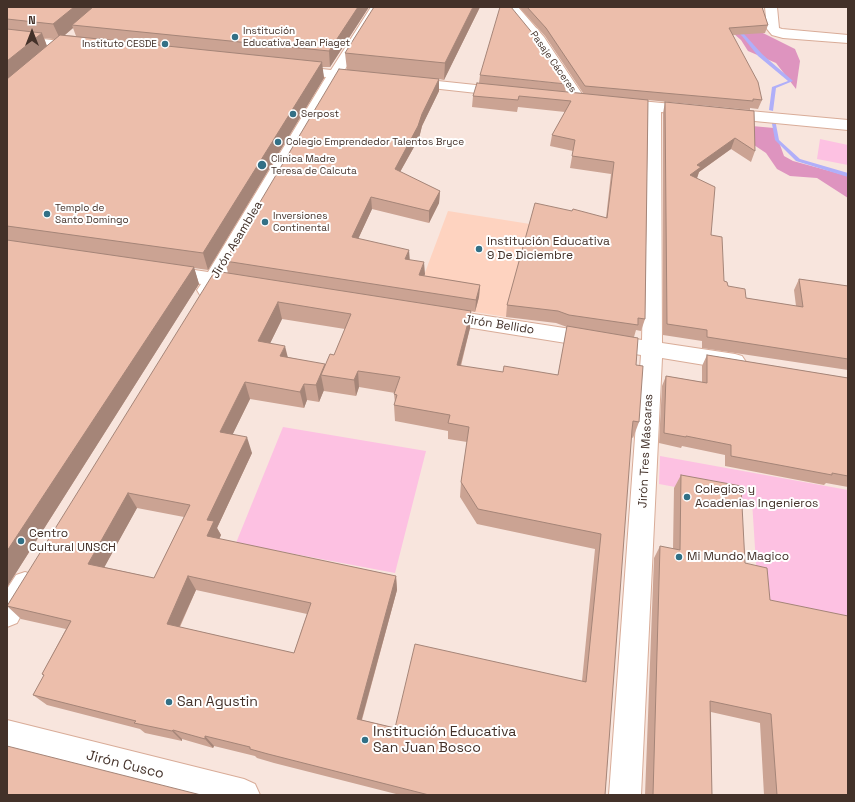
<!DOCTYPE html>
<meta charset="utf-8">
<style>
body{margin:0}
#map{position:relative;width:855px;height:802px;overflow:hidden;background:#f8e5dd;font-family:"Space Grotesk",sans-serif}
canvas{display:block}
.frame{position:absolute;inset:0;border:8px solid #433129;pointer-events:none}
.north{position:absolute;left:12px;top:12px;width:40px;height:40px;-webkit-text-stroke:3px #fff;paint-order:stroke;rotate:0deg;font-size:11px;font-weight:700;line-height:16px;text-align:center;color:#433129}
.north::after{content:'';display:block;margin:auto;width:14px;height:18px;background:#433129;clip-path:polygon(50% 0,100% 100%,50% 72%,0 100%)}
</style>
<div id="map">
<canvas width="855" height="802"></canvas>
<div class="frame"></div>
<div class="north">N</div>
</div>
<script>
const g = document.querySelector('canvas').getContext('2d');
g.lineJoin = 'round';
function fillPath(path, color) { g.fillStyle = color; g.fill(path, 'evenodd'); }
const toPath = rows => new Path2D(rows.map(r => 'M' + r).join(''));
function strokePath(path, color, width, dash) { g.strokeStyle = color; g.lineWidth = width; g.lineCap = dash ? 'butt' : 'round'; g.setLineDash(dash || []); g.stroke(path); }
function drawText(font, color, halo, rows, align = 'center') {
  g.font = font + ' "Space Grotesk",sans-serif'; g.lineWidth = 4; g.setLineDash([]); g.textBaseline = 'middle'; g.strokeStyle = halo; g.fillStyle = color; for (const [text, x, y, turn = 0] of rows) {
    g.save(); g.translate(x, y); g.rotate((+turn || 0) * Math.PI / 180); g.textAlign = isNaN(turn) ? turn : align; if (halo) g.strokeText(text, 0, 0); g.fillText(text, 0, 0); g.restore();
  }
}
fillPath(toPath([
 [448,211,530,224,506,317,414,302]
]), '#fed3c0');
fillPath(toPath([
 [820,139,848,145,848,165,817,159],
 [283,427,426,451,395,573,236,543],
 [660,456,848,490,848,630,759,611,752,501,659,484]
]), '#fdc1e2');
fillPath(toPath([
 [719,21,757,30,795,49,800,61,796,89,776,63,748,51,741,40],
 [741,125,774,128,784,156,793,161,848,176,848,198,817,178,790,176,777,169,766,153,748,141]
]), '#de94bf');
fillPath(toPath([
 [735,28,737,28,744,34,762,54,793,81,776,88,773,111,769,110,772,87,788,81,758,56,742,36,735,30,735,28],
 [770,113,774,114,779,140,800,159,848,173,848,177,796,161,775,140,770,113]
]), '#b0aff9');
const minor = toPath([
 [371,7,383,7,344,71,365,73,370,74,372,77,370,80,365,81,339,79,226,275,246,278,249,283,246,288,239,289,219,286,214,295,207,297,200,295,197,290,201,284,160,276,158,272,160,268,167,266,208,272,326,77,294,74,289,73,287,70,289,67,294,66,331,70,371,7],
 [505,7,518,7,544,37,586,100,584,103,579,104,574,103,534,42,505,7],
 [765,7,777,7,779,28,782,29,848,35,848,43,783,38,772,35,767,29,765,7],
 [7,35,79,43,84,44,86,47,84,50,79,51,7,43,7,35],
 [409,78,504,88,509,89,511,92,509,95,504,96,404,85,402,82,404,79,409,78],
 [618,99,848,120,848,130,661,112,662,343,735,354,742,356,746,362,742,368,735,370,662,358,641,795,609,795,641,355,441,323,434,321,431,316,434,311,441,309,642,340,647,110,613,106,611,103,613,100,618,99],
 [25,572,34,575,38,584,17,623,7,627,7,589,16,575,25,572],
 [7,720,244,779,255,784,260,795,182,795,7,750,7,720]
]);
strokePath(minor, '#d9ac98', 2);
fillPath(minor, '#fff');
fillPath(toPath([
 [7,7,369,7,330,67,322,67,324,78,208,270,194,268,199,284,7,587],
 [73,28,76,36,65,35],
 [44,38,53,39,55,39,47,46],
 [480,7,444,80,439,79,439,91,422,126,419,138,400,172,440,191,439,203,429,223,372,209,358,239,409,259,425,274,424,276,480,285,479,297,475,312,471,311,470,328,461,366,503,372,558,375,567,327,556,323,506,317,507,305,572,211,606,218,611,174,570,168,573,151,550,146,552,135,565,112,518,107,517,112,472,107,473,96,479,83,480,75,566,84,565,92,583,93,545,36,519,7,762,7,768,25,765,33,733,35,762,100,758,109,750,108,750,110,648,100,645,319,641,331,636,330,634,337,639,422,633,438,631,437,605,795,400,795,274,763,257,758,255,756,214,746,213,748,182,739,182,741,145,733,140,729,47,705,33,695,44,676,42,674,66,629,21,619,7,606,228,273,225,261,347,70,345,53],
 [282,319,345,329,334,355,325,365,288,357,270,343],
 [359,387,395,393,394,394,395,403,394,405,395,421,448,431,448,439,467,442,461,482,460,497,477,524,595,549,582,681,395,728,362,720,397,590,396,576,219,539,221,535,217,528,252,453,232,435,250,399,304,408,307,400,319,402,324,390,324,391,356,396],
 [137,508,184,517,154,578,104,567],
 [196,590,307,614,294,653,180,627],
 [665,102,754,111,755,151,751,162,731,149,699,172,697,178,696,178,724,281,728,286,746,298,796,306,794,290,799,279,848,286,848,370,702,348,702,341,663,335,663,113],
 [707,355,848,378,848,487,826,483,824,485,725,466,725,455,682,446,681,448,659,443,662,386,666,376,702,382,702,366],
 [681,475,745,563,770,600,848,795,764,795,760,723,711,712,712,795,645,795,654,558,660,546,673,549,674,488]
]), '#cba393');
fillPath(toPath([
 [74,7,99,7,72,25,73,28,60,39,53,24],
 [358,7,369,7,330,67,329,51],
 [473,7,480,7,444,80,445,63],
 [42,33,48,49,7,84,7,61],
 [322,62,324,78,208,270,203,253],
 [439,79,439,91,422,126,419,138,395,181,395,169],
 [735,138,731,149,699,172,697,178,686,186,690,175,697,165],
 [440,191,439,203,429,223,429,211],
 [371,197,372,209,353,250,352,237],
 [409,250,410,262,405,259],
 [424,262,425,274,420,287,419,275],
 [194,267,199,284,7,587,7,551],
 [480,285,479,297,475,312,476,300],
 [278,302,282,319,263,358,258,341],
 [471,311,470,328,456,382,457,365],
 [285,346,289,362,280,356],
 [325,364,321,375,324,390,319,402,316,385],
 [358,371,359,387,356,396,354,380],
 [245,382,250,399,226,448,220,432],
 [304,384,307,400,304,408,300,392],
 [247,437,252,453,217,528,221,535,214,550,207,536,207,520],
 [128,493,137,508,99,577,88,564],
 [188,576,196,590,175,636,167,624],
 [396,576,397,590,359,729,357,719],
 [173,730,182,739,182,741,172,731],
 [205,736,214,746,213,748,205,739]
]), '#a58578');
const building = toPath([
 [7,7,74,7,53,24,7,19,7,7],
 [93,7,358,7,329,51,72,25,93,7],
 [374,7,473,7,445,63,345,53,374,7],
 [500,7,511,7,534,35,566,84,480,75,500,7],
 [527,7,762,7,768,25,729,28,758,82,762,100,753,99,753,101,585,86,546,28,527,7],
 [7,29,42,33,7,61,7,29],
 [60,35,322,62,203,253,7,226,7,79,60,35],
 [339,69,439,79,422,114,418,126,395,169,440,191,429,211,371,197,352,237,409,250,405,259,424,262,419,275,480,285,476,300,225,261,339,69],
 [477,83,648,100,645,319,638,318,638,325,569,315,558,311,507,305,535,203,572,211,573,209,607,218,614,162,572,156,575,140,552,135,571,101,519,96,518,100,473,96,477,83],
 [665,102,754,111,755,151,735,138,697,165,701,167,690,175,715,187,711,235,722,237,724,281,727,282,728,286,745,289,746,298,803,307,799,279,848,286,848,359,707,337,707,330,667,324,665,102],
 [7,240,194,267,7,551,7,240],
 [215,271,471,311,457,365,503,372,504,366,558,375,567,326,638,338,636,365,643,366,639,422,633,421,632,430,605,795,429,795,268,754,250,749,250,747,205,736,205,739,173,730,172,731,134,723,136,721,33,695,44,675,42,674,71,621,7,606,215,271],
 [278,302,351,314,334,355,330,354,321,375,354,380,358,371,400,377,394,394,397,395,394,405,450,415,448,423,469,427,461,482,478,509,601,534,586,682,415,644,395,728,357,719,396,576,207,536,214,521,207,520,247,437,220,432,245,382,300,392,304,384,316,385,325,364,280,356,285,346,258,341,278,302],
 [128,493,190,505,154,578,88,564,128,493],
 [188,576,311,603,294,653,167,624,188,576],
 [707,355,848,378,848,476,832,473,832,475,731,456,731,445,686,436,686,437,664,433,666,376,707,383,707,355],
 [681,475,741,486,745,563,767,568,770,600,848,616,848,795,777,795,771,714,710,701,712,795,653,795,660,546,680,550,681,475],
 [7,746,201,795,7,795,7,746]
]);
fillPath(building, '#ecbeab');
strokePath(building, '#a58578', 1);
for (const [x, y, r, color] of [
 [235,37,4,"#327086"],
 [165,44,4,"#327086"],
 [293,114,4,"#327086"],
 [278,142,4,"#327086"],
 [262,165,5,"#327086"],
 [47,214,4,"#327086"],
 [265,222,4,"#327086"],
 [479,249,4,"#327086"],
 [687,497,4,"#327086"],
 [21,541,4,"#327086"],
 [679,557,4,"#327086"],
 [169,702,4,"#327086"],
 [365,740,4,"#327086"]
]) { const dot = new Path2D(); dot.arc(x, y, r, 0, 2 * Math.PI); g.fillStyle = color; g.fill(dot); strokePath(dot, '#fff', 1.5); }
drawText('10px', '#433129', '#fff', [
 ["Institución",243,31],
 ["Educativa Jean Piaget",243,43],
 ["Instituto CESDE",157,44,"right"],
 ["Serpost",301,114],
 ["Colegio Emprendedor Talentos Bryce",286,142],
 ["Clinica Madre",271,159],
 ["Teresa de Calcuta",271,171],
 ["Templo de",55,208],
 ["Santo Domingo",55,220],
 ["Inversiones",273,216],
 ["Continental",273,228]
], 'left');
drawText('10px', '#433129', '#fff', [
 ["Pasaje Cáceres",553,62,55]
]);
drawText('12px', '#433129', '#fff', [
 ["Jirón Asamblea",237,240,-59],
 ["Jirón Bellido",499,325,9],
 ["Jirón Tres Máscaras",646,451,-87]
]);
drawText('12px', '#433129', '#fff', [
 ["Institución Educativa",487,242],
 ["9 De Diciembre",487,256],
 ["Colegios y",695,490],
 ["Acadenias Ingenieros",695,504],
 ["Centro",29,534],
 ["Cultural UNSCH",29,548],
 ["Mi Mundo Magico",687,557]
], 'left');
drawText('14px', '#433129', '#fff', [
 ["San Agustin",177,702],
 ["Institución Educativa",373,732],
 ["San Juan Bosco",373,748]
], 'left');
drawText('14px', '#433129', '#fff', [
 ["Jirón Cusco",125,765,14]
]);
</script>
